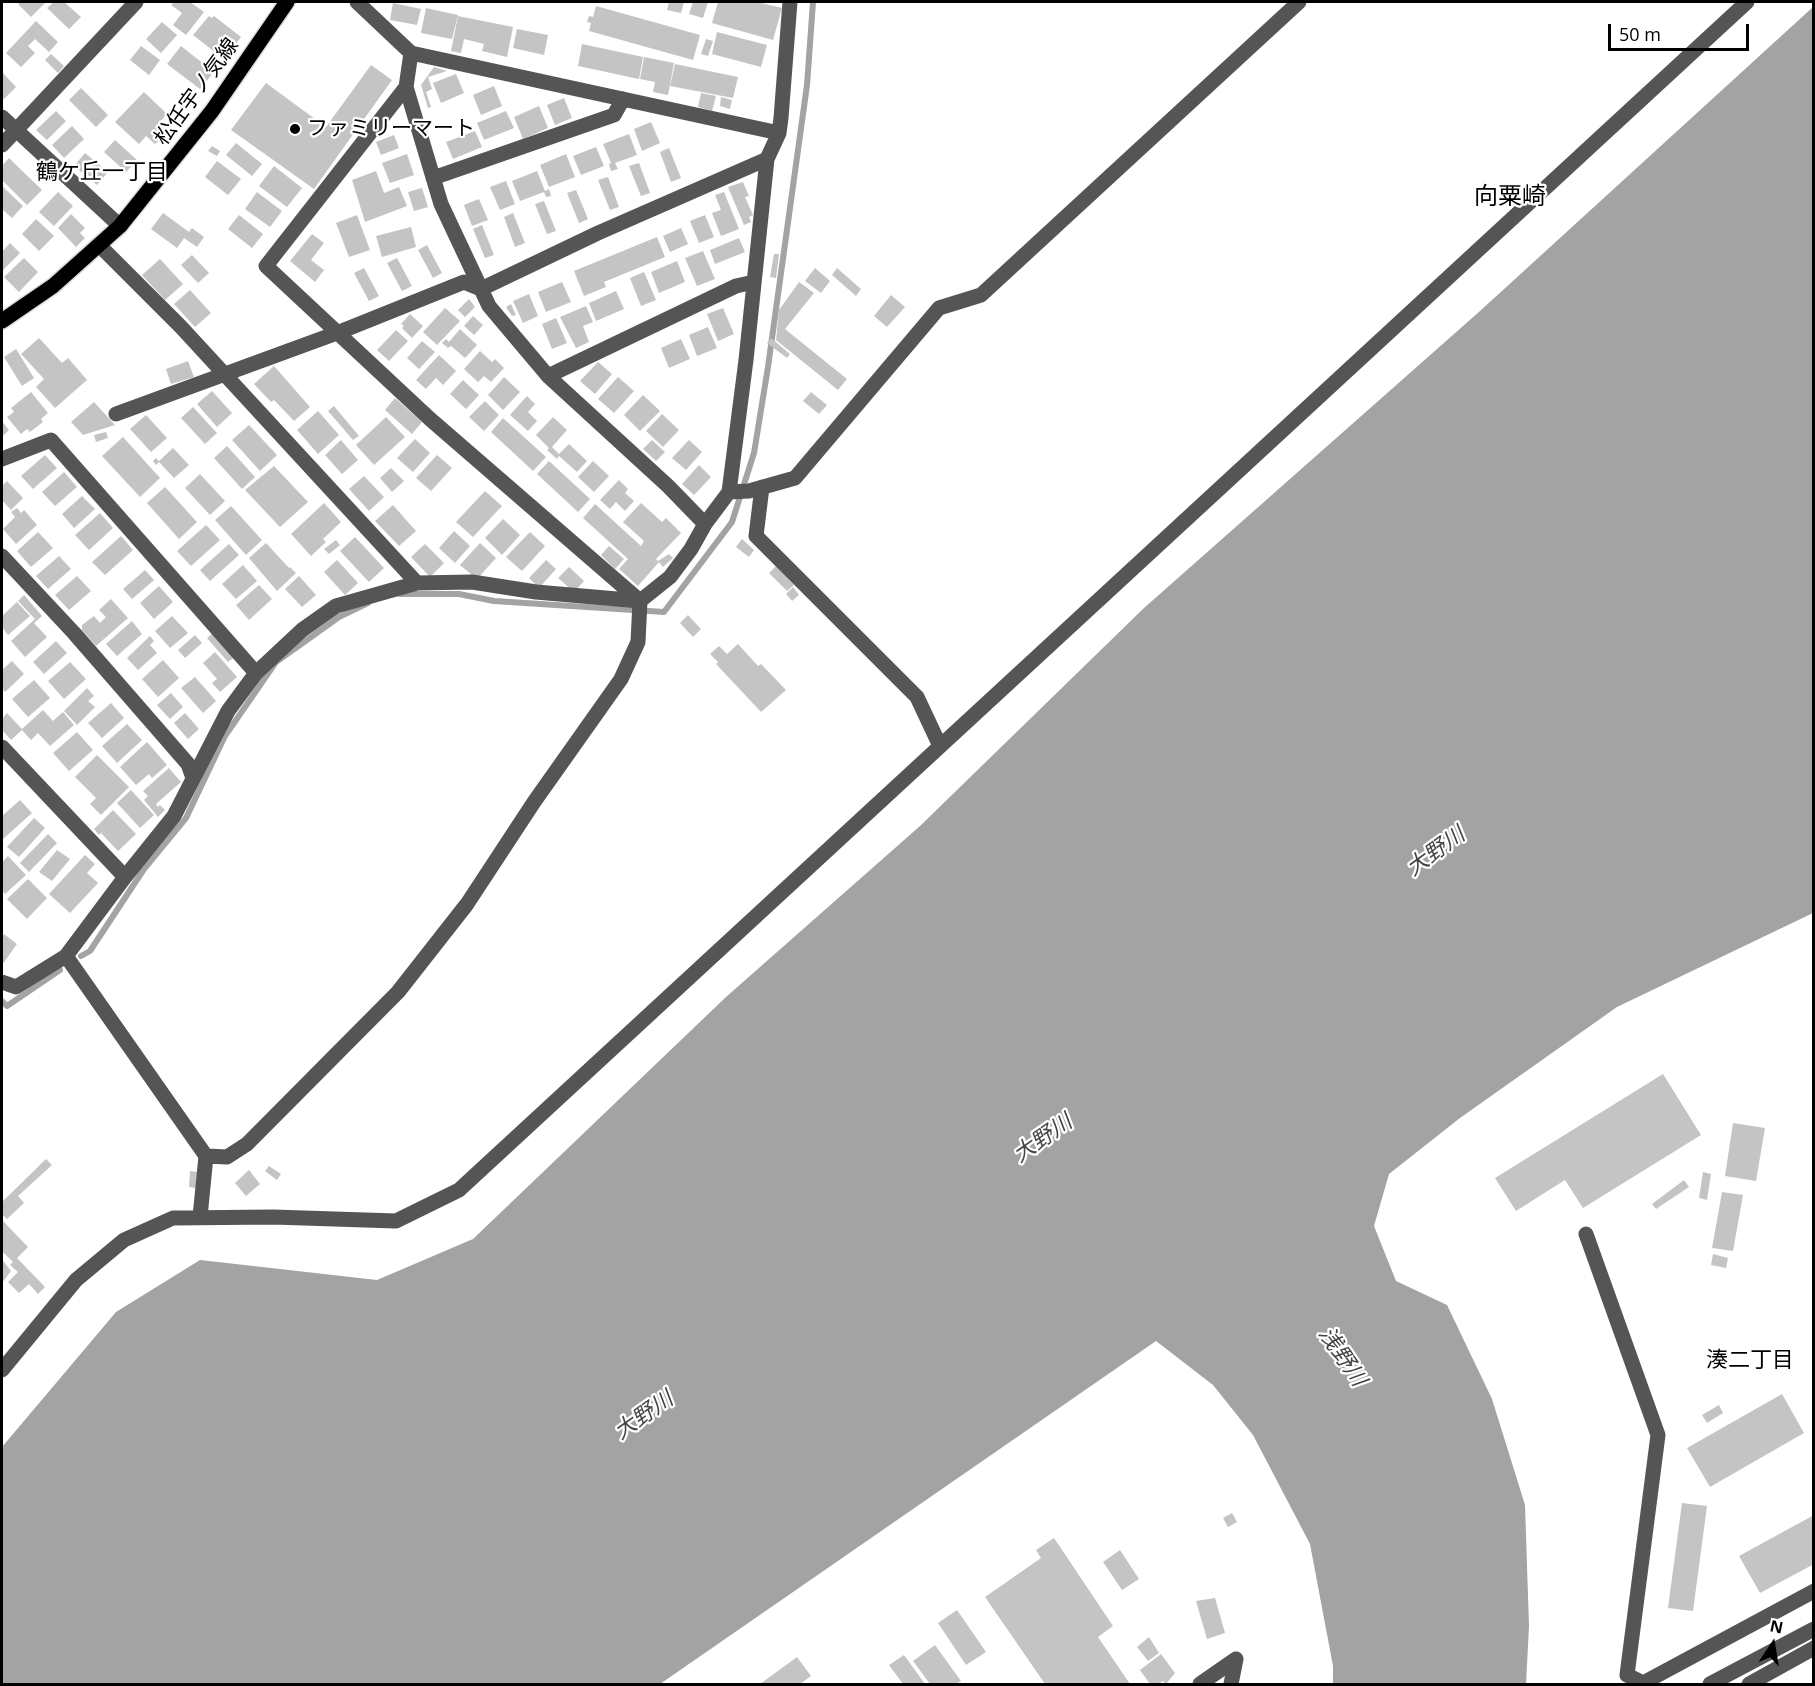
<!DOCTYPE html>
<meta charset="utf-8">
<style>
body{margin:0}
#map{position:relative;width:1815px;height:1686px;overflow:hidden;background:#fff;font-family:"Open Sans",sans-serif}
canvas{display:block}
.frame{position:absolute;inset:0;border:3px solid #000;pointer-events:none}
.north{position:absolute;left:1743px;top:1614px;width:60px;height:60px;-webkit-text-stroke:4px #fff;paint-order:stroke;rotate:12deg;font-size:16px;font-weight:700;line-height:24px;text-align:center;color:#000}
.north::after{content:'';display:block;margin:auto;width:21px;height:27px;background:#000;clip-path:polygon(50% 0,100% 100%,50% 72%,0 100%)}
.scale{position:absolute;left:1608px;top:24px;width:141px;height:27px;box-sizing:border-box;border:3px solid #000;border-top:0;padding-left:8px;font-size:18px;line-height:21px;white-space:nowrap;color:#000;-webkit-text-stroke:4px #fff;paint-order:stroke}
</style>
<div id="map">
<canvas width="1815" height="1686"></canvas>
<div class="frame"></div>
<div class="north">N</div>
<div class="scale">50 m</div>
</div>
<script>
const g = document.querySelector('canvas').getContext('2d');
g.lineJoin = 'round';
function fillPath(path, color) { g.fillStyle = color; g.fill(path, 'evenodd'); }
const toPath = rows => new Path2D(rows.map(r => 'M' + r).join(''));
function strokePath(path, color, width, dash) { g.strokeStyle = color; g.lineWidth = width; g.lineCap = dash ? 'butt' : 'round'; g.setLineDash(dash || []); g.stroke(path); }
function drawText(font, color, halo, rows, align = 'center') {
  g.font = font + ' "Open Sans","Noto Sans JP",sans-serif'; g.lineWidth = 4.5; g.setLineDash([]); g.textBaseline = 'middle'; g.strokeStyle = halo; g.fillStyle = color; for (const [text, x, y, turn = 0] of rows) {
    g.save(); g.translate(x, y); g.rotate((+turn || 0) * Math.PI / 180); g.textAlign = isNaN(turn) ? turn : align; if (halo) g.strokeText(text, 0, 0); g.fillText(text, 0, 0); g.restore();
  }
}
fillPath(toPath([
 [1813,7,1813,913,1617,1007,1460,1118,1389,1174,1374,1226,1396,1281,1447,1305,1492,1399,1525,1505,1529,1626,1526,1684,1333,1684,1333,1666,1310,1544,1253,1435,1213,1385,1156,1341,660,1684,2,1684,2,1447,116,1312,200,1260,377,1280,473,1239,726,997,920,826,1144,608,1480,311]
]), '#a3a3a3');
strokePath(toPath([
 [400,594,459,594,494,601,664,612,732,522,754,453,768,367,807,85,813,2],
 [81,956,90,951,144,869,186,818,225,736,276,662,339,617,368,603],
 [2,1001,7,1006,60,970]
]), '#a3a3a3', 6);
fillPath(toPath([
 [21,2,46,2,31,17,18,4],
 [54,2,64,2,81,17,69,29,47,8],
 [174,2,190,2,204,12,186,35,173,25,182,13,171,5],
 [669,2,684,2,681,13,667,10],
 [693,2,708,2,703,18,689,14],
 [718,2,757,2,782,8,773,40,712,23],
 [393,3,421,9,417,25,390,20],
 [596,6,700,35,693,60,589,31,591,23,587,22,589,16,593,17],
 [426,8,458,15,452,39,421,33],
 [209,16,212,18,214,16,241,37,234,46,227,40,216,53,193,35],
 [458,16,513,27,507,57,482,51,484,44,464,39,461,53,451,51],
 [36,21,58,42,49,52,35,39,28,46,35,53,21,67,6,53],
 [162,22,177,35,161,53,146,39],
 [517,29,548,35,544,55,513,48],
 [717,32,767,45,761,67,712,54],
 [706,39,713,41,708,56,701,54],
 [582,44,643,57,639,79,578,66],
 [141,46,160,60,149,75,130,60],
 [181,46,214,72,200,89,167,64],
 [51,54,64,66,58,73,45,60],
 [644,57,674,63,668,95,653,92,655,82,640,79],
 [675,64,738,77,733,98,670,86],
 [371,65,392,80,314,189,231,130,266,83,326,127],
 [434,67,447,71,428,77,432,89,426,92,431,107,428,108,421,85],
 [2,72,16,87,2,101],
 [456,74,464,93,441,103,433,83],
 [494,86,502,106,481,115,473,95],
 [81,88,108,115,96,127,69,100],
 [144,92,167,114,158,124,167,132,155,144,146,136,139,144,115,122],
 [701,93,716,96,712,111,698,107],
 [721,97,732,100,730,109,720,106],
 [564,98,572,118,555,125,547,105],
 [539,106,548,128,523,139,514,117],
 [56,111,66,121,47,140,36,130],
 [506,111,514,128,484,140,477,123],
 [651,122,660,143,642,151,634,129],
 [72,126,84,139,64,158,52,145],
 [475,131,482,147,453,159,446,142],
 [629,134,637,155,615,163,618,169,611,171,609,164,611,163,603,144],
 [394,135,399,148,381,155,376,142],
 [115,140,137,160,126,172,104,152],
 [236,143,262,164,252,176,226,155],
 [212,146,220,151,217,156,208,151],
 [596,147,604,166,581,175,573,156],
 [669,148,681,178,671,182,660,152],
 [85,153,108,172,97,185,74,166],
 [407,154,414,175,390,183,382,163],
 [566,154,575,177,549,187,540,165],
 [9,158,42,190,27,205,2,180,2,166],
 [217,161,241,179,228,195,205,177],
 [639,163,650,193,641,196,629,166],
 [274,166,302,188,287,207,259,186],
 [376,171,384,193,399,187,407,206,365,222,352,180],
 [537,171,545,191,549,189,551,196,546,197,544,192,520,201,512,181],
 [608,177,619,207,610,210,598,180],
 [506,181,515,204,500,210,490,187],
 [743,182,749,196,745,197,753,215,749,217,751,222,744,225,728,187],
 [2,186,23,206,12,218,2,209],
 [422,188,428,207,414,211,408,192],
 [576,190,588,219,579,223,567,193],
 [58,192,73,206,54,226,39,212],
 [257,192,282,211,270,227,245,209],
 [724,192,739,229,721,236,712,213,721,210,715,195],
 [479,199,488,220,472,226,464,205],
 [544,201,556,231,547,234,535,204],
 [163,213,189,232,192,228,204,237,197,247,184,238,177,248,151,229],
 [513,213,525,243,515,247,504,217],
 [71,214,85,228,80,233,85,238,76,247,58,228],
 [239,215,263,234,252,248,228,229],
 [357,215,370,250,349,257,336,223],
 [705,215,714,237,699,243,690,221],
 [36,219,54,236,39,251,22,234],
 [482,225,494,255,485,258,473,229],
 [411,227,416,247,382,257,376,236],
 [681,228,688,244,670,252,663,236],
 [312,234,324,243,311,260,324,270,315,282,290,261],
 [657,237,665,257,604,282,606,287,584,296,574,271],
 [739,238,745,252,715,264,710,250],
 [10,243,20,253,2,271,2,252],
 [427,245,442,273,433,278,418,250],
 [703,251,715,279,697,286,685,258],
 [774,254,779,254,776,278,770,277],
 [192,255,209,273,198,283,181,265],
 [24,258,38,272,19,292,4,277],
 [397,258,412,286,402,291,387,263],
 [160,259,183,284,165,300,142,275],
 [677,261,685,282,659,293,651,272],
 [364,268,379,296,369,301,354,273],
 [815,268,830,281,821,293,805,281],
 [837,268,861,289,856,296,832,275],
 [644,272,656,300,641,306,630,278],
 [562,282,571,302,546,312,538,292],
 [799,282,814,293,785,329,847,379,838,390,776,340,779,310],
 [190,290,211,313,195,327,174,304],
 [616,291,624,309,596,321,589,303],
 [529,294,538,316,523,323,513,301],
 [891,295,905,307,887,327,874,316],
 [469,299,475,307,465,317,458,310],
 [511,304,516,315,512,316,506,307],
 [586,306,593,322,583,326,589,342,576,348,560,317],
 [445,308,460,321,437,345,423,332],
 [723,308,734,334,718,341,707,314],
 [410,314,423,326,412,338,402,328,404,326,401,324],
 [473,316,483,325,474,335,464,326],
 [556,318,567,343,552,349,542,324],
 [708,327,717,348,697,356,689,335],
 [460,329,477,345,465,358,451,346,448,348,442,343,446,339,449,342],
 [396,330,408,341,389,361,377,350],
 [39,338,62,363,68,358,87,380,55,408,36,387,44,379,21,354],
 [771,338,790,354,787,358,767,343],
 [681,339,690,359,669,368,661,348],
 [422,341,435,352,419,369,407,358],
 [16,349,34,378,22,386,4,357],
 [480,351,492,362,495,359,504,368,491,382,484,376,478,382,464,369],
 [439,355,456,371,443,385,436,378,426,389,416,380],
 [188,361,194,377,171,384,166,369],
 [598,362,612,374,595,394,580,381],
 [274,366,310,407,294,421,274,400,271,402,254,384],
 [504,377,520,392,503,410,488,395],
 [618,377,634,391,614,413,598,399],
 [463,380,479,395,466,409,450,394],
 [212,391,232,413,217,427,197,404],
 [31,392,48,413,41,419,43,422,30,432,27,429,21,434,7,417,14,412,11,408],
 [811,392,827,405,819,414,803,401],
 [643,395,660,411,640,431,624,415],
 [527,396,535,404,528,412,537,421,528,431,510,415],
 [395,398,422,422,412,434,385,410],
 [485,401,499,415,484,431,469,417],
 [94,402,115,425,83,435,71,422],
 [334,406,359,436,353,440,328,411],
 [193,407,217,433,205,444,181,418],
 [318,411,339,435,318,454,297,430],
 [662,414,679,430,663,447,646,431],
 [146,415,167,438,151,452,130,429],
 [386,417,405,437,374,465,356,445],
 [553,417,567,430,552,447,559,454,569,444,587,461,577,472,559,456,557,459,547,450,549,448,536,435],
 [503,418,546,457,533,471,491,432],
 [2,421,9,430,2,437],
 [249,425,277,455,260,471,232,440],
 [106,432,108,438,96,442,94,435],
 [123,437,160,478,140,497,102,456],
 [415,439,430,453,413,472,397,458],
 [341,440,358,460,342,474,325,455],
 [652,440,665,452,656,461,643,449],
 [689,440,702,452,686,470,672,458],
 [227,446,255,477,242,489,214,458],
 [173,448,189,465,174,478,159,462,156,465,153,461,156,458,159,461],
 [45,455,57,468,33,489,21,476],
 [437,455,452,468,431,491,416,478],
 [549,461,590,499,578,512,537,474],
 [593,461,609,476,594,492,578,477],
 [699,465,711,477,694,495,682,484],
 [274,466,308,502,280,527,245,490],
 [391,468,404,481,392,492,380,478],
 [64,472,77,487,55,506,42,492],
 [200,474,225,501,210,515,185,488],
 [364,476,384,497,369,511,349,489],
 [619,480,628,489,625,493,634,501,625,511,616,502,610,509,600,500],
 [7,481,23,498,11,510,2,500,2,486],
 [165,487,197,522,179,539,147,503],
 [485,491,502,506,473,537,456,522],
 [82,496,95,509,74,528,62,514],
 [324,503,341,522,323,539,326,542,311,556,291,534],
 [641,503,662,522,666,518,681,533,656,559,659,562,638,586,619,569,628,559,583,518,595,504,641,546,644,541,623,522],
 [393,505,416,531,399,546,375,521],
 [231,506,262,540,246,555,215,520],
 [17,508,21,513,24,510,37,525,16,544,3,529,15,517,11,512],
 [100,513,113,528,89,550,75,535],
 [503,519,520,535,502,555,485,538],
 [206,525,220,540,191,566,177,551],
 [454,531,470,546,455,563,439,548],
 [38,532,53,548,31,567,17,551],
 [530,532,545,546,522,571,506,557],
 [121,536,133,550,105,575,92,562],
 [355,537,384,568,369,582,340,551],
 [742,539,754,550,749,557,736,547],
 [336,540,340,545,329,554,324,549],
 [266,543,289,568,290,567,296,573,277,591,249,558],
 [480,543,496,558,477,579,460,565],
 [229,544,239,555,210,581,200,570],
 [425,544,444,563,430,577,411,557],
 [609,546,624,559,615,569,601,555],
 [669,554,673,558,663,567,658,561],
 [59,556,71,569,48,589,36,576],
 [337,560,358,583,345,595,324,572],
 [546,560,556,569,539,588,529,578],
 [243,565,257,581,236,599,222,584],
 [776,566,794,585,787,591,769,573],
 [569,567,584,581,574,592,558,578],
 [145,570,154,580,132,599,123,589],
 [77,576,91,591,69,610,55,595],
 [299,576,316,595,302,607,285,589],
 [259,585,272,599,249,620,236,605],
 [159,586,173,602,154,619,140,603],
 [793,587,799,595,792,601,786,594],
 [24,595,42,616,34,623,47,637,25,657,11,641,35,619,18,601],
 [111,599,128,618,96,646,82,630,82,625,94,616,100,623,106,617,99,610],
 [17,602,30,616,8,635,2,627,2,616],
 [688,615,701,629,693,637,680,623],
 [172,616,188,633,170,648,155,631],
 [132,621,142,634,117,656,106,644],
 [214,632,236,656,228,662,207,638],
 [195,635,202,643,185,658,178,650],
 [150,636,154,641,150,645,157,653,138,670,127,658],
 [56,641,67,653,44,674,33,662],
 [738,644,758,666,761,664,786,690,761,712,716,664,718,662,710,654,719,646,727,654],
 [215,652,237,677,220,692,212,683,217,679,203,663],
 [163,660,179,678,158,697,142,679],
 [12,661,24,674,5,692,2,688,2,670],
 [70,662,86,679,64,699,48,681],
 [195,677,216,701,203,713,181,688],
 [34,680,50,698,28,717,12,699],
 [87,688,94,696,88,701,95,707,77,725,64,711],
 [171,693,183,707,170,719,157,705],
 [111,703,124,718,102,738,88,723],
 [43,710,53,721,63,712,74,725,50,746,38,733,31,740,22,730,11,740,2,730,2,719,7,713,22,729],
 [185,713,199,729,188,739,174,723],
 [127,724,142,740,117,763,102,746],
 [77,732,93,750,69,771,53,753],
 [147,742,167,765,152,778,149,774,136,785,120,767],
 [97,755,129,787,101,815,90,804,96,798,75,777],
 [169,768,181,782,156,804,158,807,160,805,165,810,158,817,144,800,148,796,143,791],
 [131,790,154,815,140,828,117,803],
 [20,800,32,813,3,839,2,837,2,816],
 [113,810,136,834,118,851,101,833,99,835,94,829],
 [34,818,45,828,19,857,7,847],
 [48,834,57,843,29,872,20,863],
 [57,850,70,859,52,881,39,872],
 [85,855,95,864,87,873,98,883,70,913,49,894],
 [8,856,26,875,5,894,2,890,2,862],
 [28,879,47,898,27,919,7,899],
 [4,934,17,944,2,965,2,937],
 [1663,1074,1701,1135,1583,1208,1565,1180,1516,1211,1495,1178],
 [1733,1123,1765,1128,1756,1181,1725,1176],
 [46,1159,52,1165,18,1196,24,1203,7,1219,2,1214,2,1202],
 [269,1166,281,1174,277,1180,265,1171],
 [249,1170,260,1184,246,1196,235,1183],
 [190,1171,197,1172,196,1188,189,1187],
 [1703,1172,1711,1174,1707,1200,1699,1198],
 [1684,1180,1689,1187,1656,1209,1652,1204],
 [1722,1192,1743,1195,1733,1251,1712,1248],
 [2,1220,28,1247,17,1258,45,1287,38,1294,29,1284,19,1293,8,1282,18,1272,10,1265,13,1262,2,1251],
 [1713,1254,1728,1258,1726,1268,1711,1265],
 [2,1259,11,1271,2,1283],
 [1782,1394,1804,1433,1710,1487,1687,1448],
 [1719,1405,1723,1413,1707,1423,1702,1415],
 [1682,1503,1707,1506,1693,1611,1668,1608],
 [1232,1513,1237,1522,1228,1527,1223,1518],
 [1814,1515,1814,1564,1760,1593,1739,1556],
 [1054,1538,1113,1626,1098,1637,1130,1684,1045,1684,985,1597,1041,1558,1036,1550],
 [1120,1550,1139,1579,1122,1590,1103,1562],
 [1215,1598,1225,1633,1207,1639,1196,1601],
 [957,1610,986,1652,966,1665,938,1623],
 [1149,1637,1159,1653,1148,1661,1137,1647],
 [935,1645,961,1681,956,1684,930,1684,913,1661],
 [1161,1654,1175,1673,1166,1684,1163,1681,1158,1684,1150,1684,1140,1670],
 [904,1655,925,1684,903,1684,889,1665],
 [797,1657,811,1676,800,1684,760,1684]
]), '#c4c4c4');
const major = toPath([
 [2,321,53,286,120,226,212,111,287,2]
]);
strokePath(major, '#dbdbdb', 18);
strokePath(toPath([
 [357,2,411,53,779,133],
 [411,53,406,87,441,204,489,306,548,376,668,486,705,524],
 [2,117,120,226],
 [2,145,136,2],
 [433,178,614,115,623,99],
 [99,245,181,327,417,583],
 [548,376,736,286,754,282],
 [116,414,337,333,464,282,481,289,598,233,767,159],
 [2,459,51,440,256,673],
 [762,487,756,536,917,697,940,746],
 [729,492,749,491,795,478,939,308,981,295,1299,2],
 [2,556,74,633,188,764,193,778],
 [2,747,125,877],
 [66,956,206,1156,200,1217],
 [2,982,16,987,66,956,125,877,174,816,228,711,256,673,302,630,336,606,417,583,472,582,536,592,640,601,670,577,691,549,705,524,729,492,746,360,767,159,779,133,781,118,790,2],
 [206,1156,227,1157,247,1144,398,992,467,904,534,802,621,679,638,642,640,601,430,419,266,266,406,87],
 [1586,1234,1658,1435,1627,1675,1643,1683,1814,1591],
 [2,1370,76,1280,124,1240,173,1218,273,1217,396,1221,459,1190,1747,2],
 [1200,1684,1236,1659,1231,1684],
 [1710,1684,1814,1629],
 [1749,1684,1814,1648]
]), '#555', 15);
strokePath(major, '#000', 15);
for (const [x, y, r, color] of [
 [295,129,6,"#000"]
]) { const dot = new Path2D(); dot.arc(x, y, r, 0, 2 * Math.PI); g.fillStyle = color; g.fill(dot); strokePath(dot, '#fff', 2); }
drawText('21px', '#000', '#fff', [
 ["松任宇ノ気線",197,92,-54]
]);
drawText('21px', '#000', '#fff', [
 ["ファミリーマート",307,129]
], 'left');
drawText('22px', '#000', '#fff', [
 ["鶴ケ丘一丁目",102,173],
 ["湊二丁目",1750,1361]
]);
drawText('italic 22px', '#444', '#fff', [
 ["大野川",1436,852,-36],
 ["大野川",1043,1139,-35],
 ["浅野川",1342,1357,56],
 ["大野川",644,1416,-35]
]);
drawText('24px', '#000', '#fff', [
 ["向粟崎",1510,197]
]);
</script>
